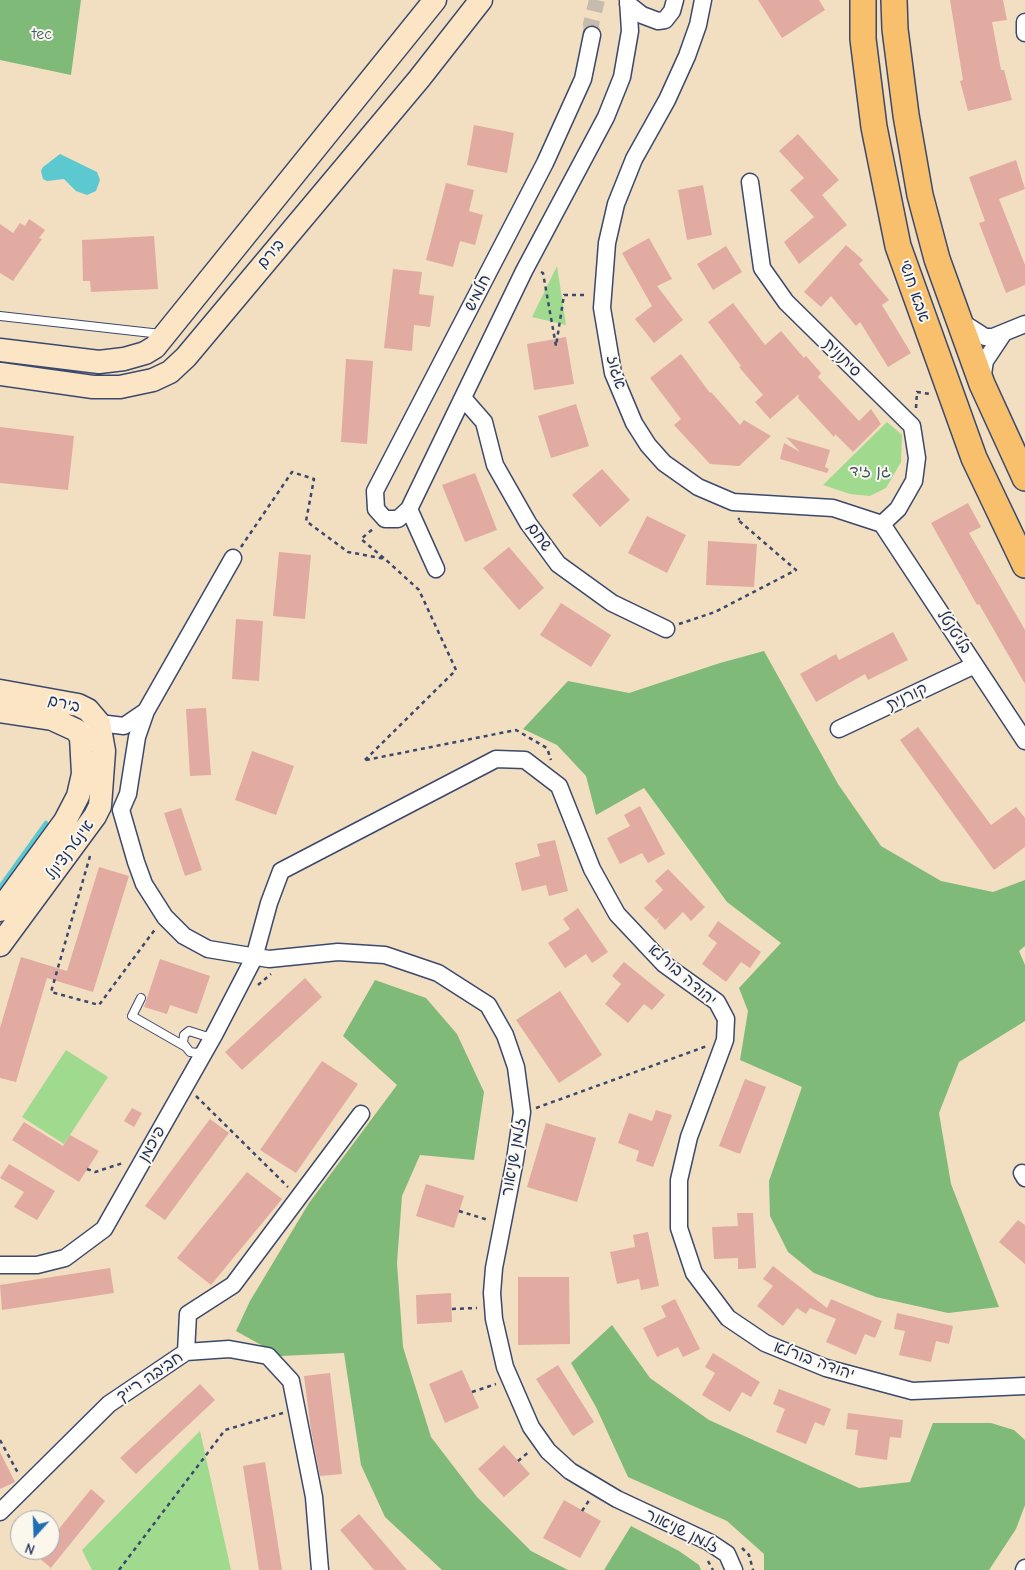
<!DOCTYPE html>
<meta charset="utf-8">
<style>
body{margin:0}
#map{position:relative;width:1025px;height:1570px;overflow:hidden;background:#f2dec1;font-family:"Comic Neue",sans-serif}
canvas{display:block}
.north{position:absolute;left:10px;top:1510px;width:50px;height:50px;box-sizing:border-box;background:#fbf7ec;border:1px solid #a1a7b3;border-radius:50%;rotate:200deg;font-size:14px;font-weight:700;line-height:20px;text-align:center;color:#1b2f5e}
.north::after{content:'';display:block;margin:auto;width:18px;height:22px;background:#1f6fb2;clip-path:polygon(50% 0,100% 100%,50% 72%,0 100%)}
</style>
<div id="map">
<canvas width="1025" height="1570"></canvas>
<div class="north">N</div>
</div>
<script>
const g = document.querySelector('canvas').getContext('2d');
g.lineJoin = 'round';
function fillPath(path, color) { g.fillStyle = color; g.fill(path, 'evenodd'); }
const toPath = rows => new Path2D(rows.map(r => 'M' + r).join(''));
function strokePath(path, color, width, dash) { g.strokeStyle = color; g.lineWidth = width; g.lineCap = dash ? 'butt' : 'round'; g.setLineDash(dash || []); g.stroke(path); }
function drawText(font, color, halo, rows, align = 'center') {
  g.font = font + ' "Comic Neue","Playpen Sans Hebrew",sans-serif'; g.lineWidth = 4; g.setLineDash([]); g.textBaseline = 'middle'; g.strokeStyle = halo; g.fillStyle = color; for (const [text, x, y, turn = 0] of rows) {
    g.save(); g.translate(x, y); g.rotate((+turn || 0) * Math.PI / 180); g.textAlign = isNaN(turn) ? turn : align; if (halo) g.strokeText(text, 0, 0); g.fillText(text, 0, 0); g.restore();
  }
}
fillPath(toPath([
 [557,266,566,325,532,317],
 [887,422,902,435,901,462,886,488,870,496,850,494,823,485],
 [66,1050,108,1077,64,1144,22,1117],
 [200,1431,231,1570,92,1570,82,1550]
]), '#9fda8e');
fillPath(toPath([
 [0,0,81,0,71,75,0,60],
 [764,651,838,784,881,846,941,881,993,892,1025,880,1025,946,1019,951,1025,965,1025,1021,959,1062,939,1113,951,1184,999,1307,948,1313,876,1297,814,1273,788,1252,770,1216,769,1181,802,1087,740,1060,748,1011,739,988,781,943,727,902,644,788,596,815,586,776,557,745,523,729,568,681,629,693,720,663],
 [375,980,426,998,457,1034,484,1092,474,1160,420,1155,402,1196,397,1263,403,1347,431,1437,477,1497,531,1551,568,1570,442,1570,385,1517,361,1465,344,1353,281,1356,236,1331,250,1301,309,1203,397,1085,343,1036],
 [612,1325,650,1378,709,1420,859,1488,910,1482,933,1423,991,1423,1014,1430,1025,1440,1025,1505,1016,1529,989,1570,764,1570,764,1554,727,1521,628,1477,596,1407,571,1363],
 [631,1526,679,1551,699,1565,701,1570,604,1570]
]), '#7fba79');
fillPath(toPath([
 [60,154,97,172,100,180,96,191,87,195,76,191,64,179,47,181,43,179,41,171,43,167]
]), '#5bc9cf');
strokePath(toPath([
 [0,887,46,823]
]), '#5bc9cf', 4.5);
fillPath(toPath([
 [758,0,819,0,825,10,782,38],
 [950,0,1003,0,1007,20,992,22,1001,70,1004,70,1012,100,968,111,960,81,963,80],
 [474,125,514,133,507,173,467,165],
 [798,134,839,180,822,195,847,225,799,264,784,242,814,217,790,190,804,178,779,151],
 [1016,160,1025,189,999,199,1025,265,1025,285,1006,293,979,223,985,221,969,177],
 [446,183,474,190,469,211,483,215,475,245,460,241,453,267,426,260],
 [703,185,712,235,687,240,678,190],
 [29,219,45,230,39,238,42,239,13,281,0,273,0,224,13,233,20,223,25,226],
 [154,236,158,289,91,292,90,281,83,281,82,240],
 [649,238,672,279,657,286,683,320,654,343,635,319,652,306,622,253],
 [846,245,863,260,859,264,889,300,882,305,911,353,888,367,860,322,856,326,831,296,821,307,804,292],
 [726,246,742,272,713,290,697,264],
 [393,269,422,272,419,294,434,296,430,327,414,325,412,351,384,348],
 [733,303,765,345,781,331,804,358,806,356,821,373,818,377,859,421,871,409,881,424,853,452,835,434,834,437,798,398,799,394,770,419,755,402,763,395,739,367,741,366,708,322],
 [566,337,574,384,534,390,527,344],
 [681,354,710,393,711,392,740,425,744,420,771,436,739,466,710,464,674,425,681,419,650,378],
 [346,359,373,361,367,444,341,442],
 [576,404,589,446,551,458,538,416],
 [0,427,74,436,68,490,0,483],
 [786,437,830,450,825,467,829,469,827,473,780,459,784,443,800,452],
 [602,469,630,500,600,527,572,495],
 [475,473,497,530,465,542,442,485],
 [968,503,981,527,969,533,1025,630,1025,684,979,604,977,605,931,523],
 [647,516,686,535,667,573,628,553],
 [708,541,757,544,754,587,706,585],
 [509,547,544,588,519,610,483,568],
 [279,552,311,555,305,619,273,616],
 [561,603,611,635,591,667,540,635],
 [236,619,263,621,259,681,232,679],
 [893,632,908,660,868,680,865,674,816,702,800,674,836,654,839,660],
 [206,708,211,775,190,776,186,709],
 [918,727,991,825,1016,807,1025,818,1025,847,994,870,900,740],
 [252,751,294,766,276,815,235,800],
 [640,806,665,854,648,863,642,853,620,864,607,838,630,826,624,815],
 [181,808,202,870,185,876,164,813],
 [555,840,568,891,549,896,546,885,522,891,515,863,540,856,537,844],
 [99,867,129,876,93,992,47,978,16,1082,0,1078,0,1028,21,957,67,971],
 [668,869,705,907,691,921,683,912,665,930,657,921,660,916,656,920,644,908,663,890,655,881],
 [578,908,608,952,592,963,586,954,565,968,548,943,570,929,563,919],
 [718,921,761,952,750,968,741,962,726,982,702,964,717,943,708,936],
 [160,959,210,976,197,1014,170,1005,167,1014,144,1007],
 [624,962,665,995,652,1010,644,1004,628,1023,605,1004,621,984,612,976],
 [305,978,322,997,242,1070,225,1052],
 [560,991,602,1055,559,1083,516,1020],
 [322,1061,358,1084,296,1173,260,1150],
 [745,1079,766,1087,740,1154,719,1146],
 [132,1108,142,1113,134,1127,124,1121],
 [656,1110,672,1115,653,1167,636,1161,639,1151,618,1143,629,1113,652,1121],
 [210,1119,229,1133,165,1220,145,1206],
 [24,1122,63,1146,70,1135,99,1151,79,1182,12,1140],
 [546,1123,596,1138,577,1202,527,1187],
 [9,1164,55,1191,37,1220,14,1207,24,1192,0,1178],
 [247,1172,282,1199,211,1285,177,1258],
 [426,1184,464,1196,454,1228,416,1216],
 [737,1213,753,1213,756,1268,738,1269,738,1258,714,1259,712,1227,738,1226],
 [1018,1220,1025,1225,1025,1264,999,1242],
 [648,1232,659,1286,641,1290,639,1279,617,1284,610,1252,635,1247,633,1235],
 [773,1266,827,1308,831,1299,882,1321,875,1338,865,1334,856,1355,826,1342,836,1319,810,1308,806,1314,797,1308,783,1326,757,1306,773,1286,763,1279],
 [110,1268,114,1293,2,1310,0,1285],
 [518,1277,569,1277,570,1344,518,1345],
 [451,1293,452,1322,417,1324,416,1295],
 [675,1299,700,1349,683,1357,678,1347,657,1357,643,1328,666,1317,661,1306],
 [897,1313,953,1326,949,1344,936,1341,931,1362,899,1355,905,1331,894,1329],
 [713,1353,760,1382,751,1397,742,1392,730,1412,702,1395,715,1373,705,1367],
 [558,1365,594,1422,573,1436,536,1379],
 [462,1370,479,1408,445,1423,429,1384],
 [330,1373,342,1474,320,1476,311,1430,304,1376],
 [200,1384,215,1400,136,1474,120,1458],
 [779,1389,831,1409,824,1426,815,1422,806,1444,776,1432,785,1409,773,1404],
 [848,1413,903,1420,901,1438,890,1437,887,1460,855,1455,858,1430,846,1429],
 [504,1445,530,1474,504,1497,478,1469],
 [0,1452,15,1482,0,1489],
 [265,1462,282,1570,259,1570,243,1466],
 [91,1489,105,1501,50,1569,50,1567,29,1550,50,1550,50,1540],
 [564,1500,601,1521,580,1558,543,1538],
 [359,1514,407,1570,374,1570,340,1530]
]), '#e1aba1');
strokePath(toPath([
 [592,35,591,24,597,0]
]), '#c7bbad', 16, [16, 8]);
const lane = toPath([
 [0,316,161,334],
 [141,998,132,1016,186,1047,190,1052,197,1053,204,1050],
 [186,1047,183,1043,184,1035,189,1031,205,1036,212,1036]
]);
const street = toPath([
 [703,0,698,25,687,56,667,100,634,159,616,204,607,243,602,308,613,373,634,423,648,445,664,463,698,487,733,502,833,508,882,524],
 [628,4,642,15,658,21,665,20,672,11,675,0],
 [1025,22,1025,33],
 [592,35,583,79,545,163,375,491,376,509,385,519,398,519,409,509,524,271,606,117,622,77,630,31,628,0],
 [750,182,762,268,786,302,912,426,917,458,914,481,898,509,882,524],
 [960,321,985,337,993,337,1025,324],
 [982,380,985,361,1003,334],
 [463,398,484,422,495,465,528,523,558,564,612,603,666,629],
 [409,509,436,569],
 [882,524,1025,741],
 [91,727,99,723,124,726,146,711],
 [839,729,975,665],
 [121,810,136,862,144,884,165,917,184,936,208,949,269,959,338,952,385,955,438,973,488,1005,505,1035,516,1067,522,1112,515,1160,494,1268,492,1293,494,1319,505,1367,531,1427,548,1451,570,1471,617,1499,709,1542,727,1554,734,1570],
 [121,810,128,794,137,737,146,711,233,558],
 [1022,1173,1025,1178],
 [0,1265,37,1265,65,1258,104,1229,214,1035,254,958,269,903,281,871,496,759,525,760,559,786,592,869,617,914,664,964,717,1002,726,1019,725,1040,689,1137,679,1180,679,1228,694,1273,728,1318,765,1343,826,1368,912,1391,1025,1386],
 [186,1352,188,1314,233,1285,361,1114],
 [0,1512,109,1404,186,1352,229,1349,268,1356,291,1381,314,1497,320,1570],
 [1024,1570,1025,1568]
]);
const secondary = toPath([
 [0,350,99,362,124,359,145,353,155,347,435,0],
 [0,374,93,387,120,387,153,380,170,372,186,357,419,79,481,0],
 [0,691,78,705,88,710,99,723,104,751,100,806,95,816,0,945],
 [0,711,52,719,76,730,81,737,83,774,78,796,65,821,0,910]
]);
const primary = toPath([
 [863,0,863,39,874,127,898,246,974,458,1025,565],
 [894,0,895,29,906,115,920,195,937,259,982,384,1025,478]
]);
strokePath(lane, '#3b496d', 10);
strokePath(street, '#3b496d', 19);
strokePath(secondary, '#3b496d', 25);
strokePath(primary, '#3b496d', 28);
strokePath(toPath([
 [541,272,543,273,556,346,564,295,588,295],
 [916,408,917,392,930,394],
 [241,547,292,472,314,479,306,521,348,552,385,559,361,539,374,528],
 [679,624,715,612,796,570,737,519,740,519],
 [365,760,456,670,419,590,385,559],
 [366,760,516,730,547,748,551,760],
 [90,856,51,992,99,1005,156,928],
 [258,985,271,974],
 [196,1096,288,1187],
 [536,1108,707,1046],
 [87,1169,95,1172,123,1163],
 [459,1211,488,1220],
 [452,1309,477,1308],
 [472,1392,496,1384],
 [0,1440,18,1473],
 [518,1461,530,1451],
 [582,1511,590,1499],
 [742,1548,749,1555,753,1570],
 [708,1561,713,1570],
 [119,1570,225,1430,283,1413]
]), '#3b496d', 2.5, [4, 4]);
strokePath(lane, '#fff', 8);
strokePath(street, '#fff', 16);
strokePath(secondary, '#fce5c4', 22);
strokePath(primary, '#f8bf6c', 25);
drawText('16px', '#3c5a6a', '#fbf7ec', [
 ["tec",42,34],
 ["גן זיד",870,471]
]);
drawText('16px', '#1b2f5e', '#fbf7ec', [
 ["בירם",271,254,-50],
 ["אבא חושי",914,291,71],
 ["חלמיש",478,293,-63],
 ["סיתונית",842,358,45],
 ["אגוז",616,372,74],
 ["שחם",539,537,54],
 ["בליטנטל",954,632,57],
 ["קורנית",907,697,-25],
 ["בירם",64,704,13],
 ["אינטרנציונל",70,850,-54],
 ["יהודה בורלא",682,975,41],
 ["פיכמן",152,1144,-60],
 ["זלמן שניאור",514,1157,-80],
 ["יהודה בורלא",814,1361,20],
 ["חביבה רייך",150,1377,-34],
 ["זלמן שניאור",682,1531,26]
]);
</script>
